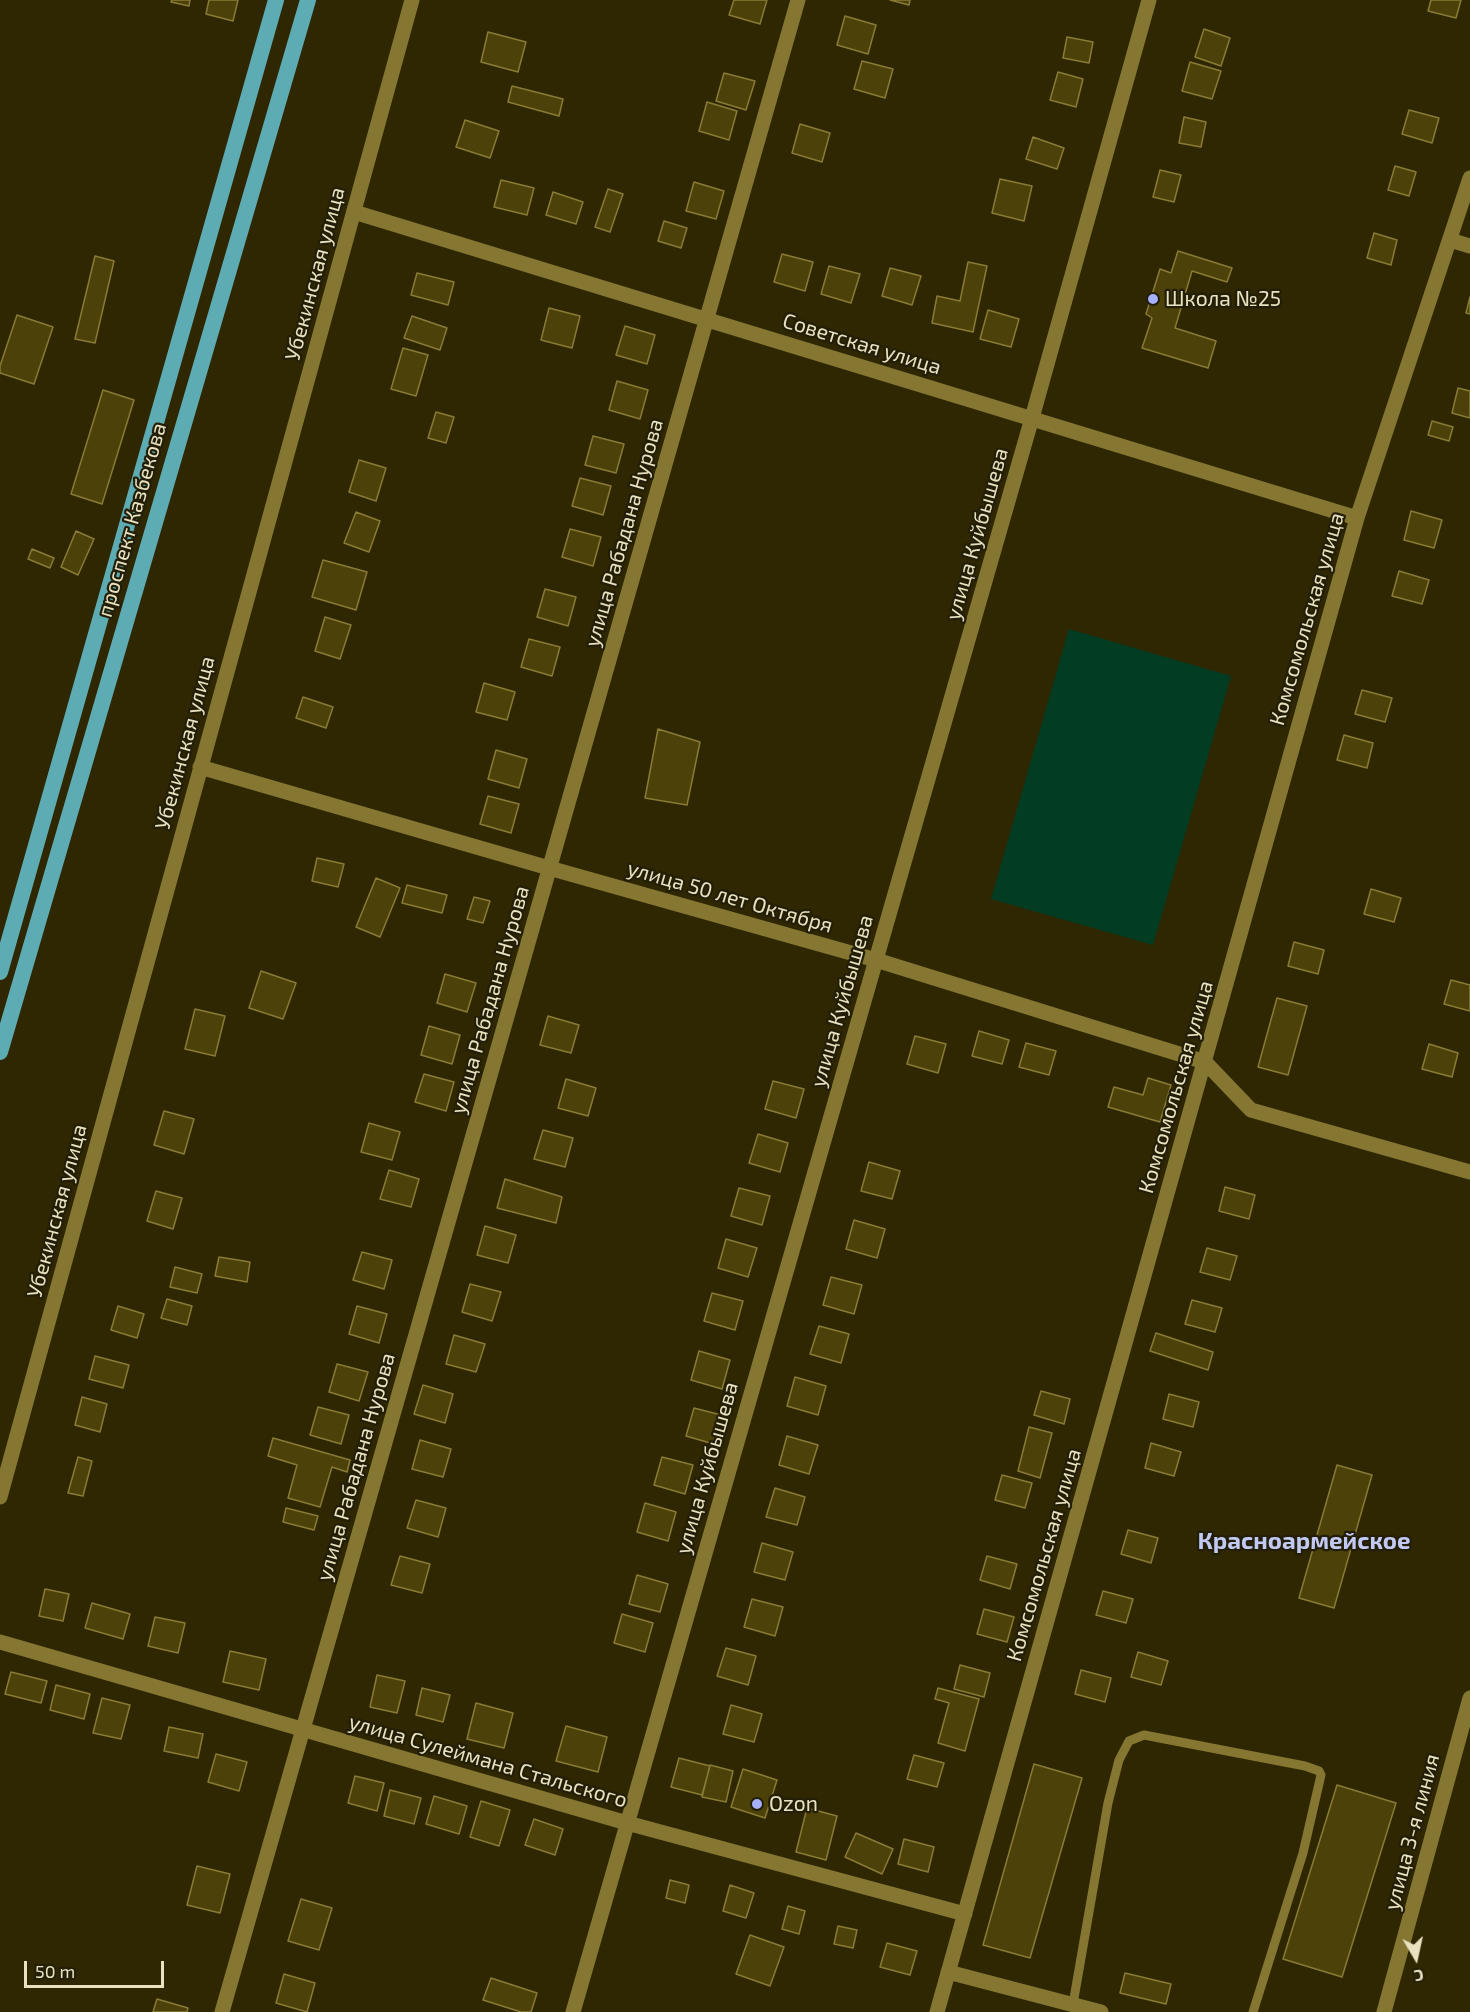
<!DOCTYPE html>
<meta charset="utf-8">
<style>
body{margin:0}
#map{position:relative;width:1470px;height:2012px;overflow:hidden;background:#2f2702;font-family:"Exo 2",sans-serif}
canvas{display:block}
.north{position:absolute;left:1386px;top:1928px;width:60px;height:60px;-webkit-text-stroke:4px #231e08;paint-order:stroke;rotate:171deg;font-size:16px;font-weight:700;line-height:24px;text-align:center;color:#e9e2c0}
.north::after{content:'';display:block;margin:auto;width:21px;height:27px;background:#e9e2c0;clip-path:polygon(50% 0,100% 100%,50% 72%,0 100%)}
.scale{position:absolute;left:24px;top:1961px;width:140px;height:27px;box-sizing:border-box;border:3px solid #e9e2c0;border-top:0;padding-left:8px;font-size:18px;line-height:21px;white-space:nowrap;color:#e9e2c0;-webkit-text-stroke:4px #231e08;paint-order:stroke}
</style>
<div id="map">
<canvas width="1470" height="2012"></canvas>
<div class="north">С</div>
<div class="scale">50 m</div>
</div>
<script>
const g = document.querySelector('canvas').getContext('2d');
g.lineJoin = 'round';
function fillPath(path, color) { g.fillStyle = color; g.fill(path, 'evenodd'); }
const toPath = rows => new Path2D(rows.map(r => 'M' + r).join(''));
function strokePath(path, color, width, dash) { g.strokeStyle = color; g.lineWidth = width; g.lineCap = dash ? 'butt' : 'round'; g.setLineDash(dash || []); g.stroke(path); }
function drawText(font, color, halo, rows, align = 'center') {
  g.font = font + ' "Exo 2",sans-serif'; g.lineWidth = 4.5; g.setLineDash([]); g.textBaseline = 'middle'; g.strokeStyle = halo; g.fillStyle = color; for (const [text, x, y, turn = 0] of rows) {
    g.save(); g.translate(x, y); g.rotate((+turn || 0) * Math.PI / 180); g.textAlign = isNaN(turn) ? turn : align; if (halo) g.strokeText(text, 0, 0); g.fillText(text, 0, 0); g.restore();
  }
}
fillPath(toPath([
 [1069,629,1231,676,1153,945,991,899]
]), '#023c22');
const building = toPath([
 [172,0,190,0,189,6,171,2,172,0],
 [209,0,238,0,233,21,206,14,209,0],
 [734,0,767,0,760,24,729,15,734,0],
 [890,0,910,0,909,5,890,0],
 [1431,0,1461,0,1456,18,1428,11,1431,0],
 [845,16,876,25,868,54,837,45,845,16],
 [1204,29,1230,38,1221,66,1195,57,1204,29],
 [488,32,526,42,518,72,481,62,488,32],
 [1067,37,1093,42,1089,63,1063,58,1067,37],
 [862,61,893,69,885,98,854,89,862,61],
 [1190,62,1221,71,1212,99,1182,91,1190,62],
 [1058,72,1083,79,1076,107,1050,100,1058,72],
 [724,73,755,81,746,110,716,101,724,73],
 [512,86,563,99,559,116,508,102,512,86],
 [707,102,737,111,729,140,699,131,707,102],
 [1409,110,1439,118,1432,143,1402,134,1409,110],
 [1184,117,1206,122,1201,147,1179,143,1184,117],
 [465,120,499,131,490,158,456,147,465,120],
 [800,124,830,133,822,162,792,153,800,124],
 [1033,137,1064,148,1057,169,1026,159,1033,137],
 [1395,166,1416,172,1409,196,1388,190,1395,166],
 [1160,170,1181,175,1174,202,1153,197,1160,170],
 [1000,179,1032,186,1024,221,992,213,1000,179],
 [501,180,534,188,527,215,494,207,501,180],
 [694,182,724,191,716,219,686,211,694,182],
 [608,189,623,194,610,232,595,227,608,189],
 [553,192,583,202,576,224,546,215,553,192],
 [664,221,687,228,681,248,658,241,664,221],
 [1374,233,1397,240,1391,265,1367,258,1374,233],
 [1178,251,1232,268,1227,282,1192,271,1175,328,1216,341,1208,368,1142,348,1152,318,1146,314,1160,269,1171,273,1178,251],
 [782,254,813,262,805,291,774,282,782,254],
 [95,256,114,261,95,343,75,339,95,256],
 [968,262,987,266,973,332,932,323,937,296,960,301,968,262],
 [829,266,860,274,851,303,821,294,829,266],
 [890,268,921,276,912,305,882,296,890,268],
 [417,273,454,282,448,305,411,295,417,273],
 [1470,297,1470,314,1466,313,1470,297],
 [549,308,580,316,572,348,541,340,549,308],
 [988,310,1019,319,1011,347,980,339,988,310],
 [17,315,53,327,34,384,0,373,0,366,17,315],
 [412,316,447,328,440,350,404,338,412,316],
 [625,326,655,335,647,364,616,355,625,326],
 [403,348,428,355,416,396,391,389,403,348],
 [617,381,648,390,640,419,609,410,617,381],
 [1458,388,1470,391,1470,418,1452,413,1458,388],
 [103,390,134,400,102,504,71,494,103,390],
 [436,412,454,417,446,443,428,438,436,412],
 [1432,421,1453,427,1449,441,1428,435,1432,421],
 [593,436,624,444,616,473,585,465,593,436],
 [359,460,386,468,376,501,349,492,359,460],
 [580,478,611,486,603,515,572,506,580,478],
 [1411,511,1442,520,1434,548,1404,540,1411,511],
 [356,512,380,521,369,552,344,543,356,512],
 [570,529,601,537,593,566,562,557,570,529],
 [76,531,94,539,78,575,61,567,76,531],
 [32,549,54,558,50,568,28,559,32,549],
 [323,560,367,572,356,610,312,597,323,560],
 [1399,571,1429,580,1422,604,1392,596,1399,571],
 [545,589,576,597,568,626,537,617,545,589],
 [325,617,351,625,340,659,315,651,325,617],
 [529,639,560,647,552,676,521,667,529,639],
 [484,683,515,692,507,720,476,712,484,683],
 [1362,690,1392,698,1385,722,1355,714,1362,690],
 [303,697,333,707,326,728,296,718,303,697],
 [658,729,700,742,687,805,645,798,658,729],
 [1344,735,1373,743,1367,768,1337,760,1344,735],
 [496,750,527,759,519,788,488,779,496,750],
 [488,796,519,804,511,833,480,824,488,796],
 [317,858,344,864,338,887,312,881,317,858],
 [376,878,400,888,380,937,356,927,376,878],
 [407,885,447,895,442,913,402,903,407,885],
 [1371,889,1401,898,1394,922,1364,914,1371,889],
 [474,897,490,901,483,923,467,919,474,897],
 [1294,942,1324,950,1318,974,1288,966,1294,942],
 [261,971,296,983,283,1019,249,1008,261,971],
 [445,974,476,983,467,1012,437,1003,445,974],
 [1451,980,1470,985,1470,1011,1444,1004,1451,980],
 [1277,998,1307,1006,1288,1075,1258,1067,1277,998],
 [195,1009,225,1016,215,1056,185,1049,195,1009],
 [548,1016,579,1025,571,1053,540,1045,548,1016],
 [429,1026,460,1035,452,1064,421,1055,429,1026],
 [979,1031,1009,1040,1002,1064,972,1056,979,1031],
 [915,1036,946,1044,938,1073,907,1064,915,1036],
 [1026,1043,1056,1051,1049,1075,1019,1067,1026,1043],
 [1429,1044,1458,1053,1452,1077,1422,1069,1429,1044],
 [424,1074,454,1082,446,1111,415,1102,424,1074],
 [1148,1078,1171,1085,1160,1122,1108,1107,1114,1087,1143,1095,1148,1078],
 [566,1079,596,1088,588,1116,558,1108,566,1079],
 [773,1081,804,1089,796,1118,765,1109,773,1081],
 [164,1111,194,1119,184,1154,154,1145,164,1111],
 [369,1123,400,1132,392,1160,361,1152,369,1123],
 [543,1130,573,1138,565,1167,534,1159,543,1130],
 [758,1134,788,1143,780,1172,749,1163,758,1134],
 [869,1162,900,1171,892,1199,861,1191,869,1162],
 [389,1170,419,1179,411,1207,380,1199,389,1170],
 [505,1179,562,1197,556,1223,497,1208,505,1179],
 [1225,1187,1255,1195,1249,1219,1219,1211,1225,1187],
 [739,1188,770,1196,762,1225,731,1216,739,1188],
 [156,1191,182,1198,173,1229,147,1221,156,1191],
 [854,1220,885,1229,877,1258,846,1249,854,1220],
 [485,1226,516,1235,508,1263,477,1255,485,1226],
 [726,1239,757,1248,748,1277,718,1268,726,1239],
 [1207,1248,1237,1256,1230,1280,1200,1272,1207,1248],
 [362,1252,392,1260,384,1289,353,1280,362,1252],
 [219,1257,250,1262,247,1282,215,1276,219,1257],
 [175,1267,202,1274,197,1293,170,1287,175,1267],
 [831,1277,862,1285,854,1314,823,1305,831,1277],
 [470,1284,501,1292,492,1321,462,1312,470,1284],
 [712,1293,743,1301,735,1330,704,1321,712,1293],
 [167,1299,192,1306,187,1325,161,1318,167,1299],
 [1192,1300,1222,1308,1215,1332,1185,1324,1192,1300],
 [118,1306,144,1314,137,1338,111,1330,118,1306],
 [357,1306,387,1314,379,1343,349,1334,357,1306],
 [819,1326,849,1334,841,1363,810,1354,819,1326],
 [1156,1333,1213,1352,1208,1370,1150,1351,1156,1333],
 [454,1335,485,1344,476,1372,446,1364,454,1335],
 [699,1351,730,1360,722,1389,691,1380,699,1351],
 [95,1356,129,1365,123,1388,89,1379,95,1356],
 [337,1364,368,1372,359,1401,329,1392,337,1364],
 [795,1377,826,1386,818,1415,787,1406,795,1377],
 [423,1385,453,1394,445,1423,414,1414,423,1385],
 [1041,1391,1070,1399,1064,1424,1034,1415,1041,1391],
 [1169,1394,1199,1402,1193,1427,1163,1419,1169,1394],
 [82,1397,107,1404,100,1432,75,1425,82,1397],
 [318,1407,349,1415,341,1444,310,1435,318,1407],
 [694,1408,725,1416,717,1445,686,1436,694,1408],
 [1029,1427,1052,1433,1040,1478,1018,1471,1029,1427],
 [787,1436,818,1445,809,1474,779,1465,787,1436],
 [273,1438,350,1460,347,1472,332,1467,320,1507,288,1498,297,1465,268,1456,273,1438],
 [420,1440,451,1449,443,1477,412,1469,420,1440],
 [1151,1443,1181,1452,1174,1476,1145,1468,1151,1443],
 [78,1457,92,1461,83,1496,68,1493,78,1457],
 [662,1457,693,1465,685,1494,654,1485,662,1457],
 [1337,1465,1372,1475,1334,1608,1299,1598,1337,1465],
 [1002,1475,1032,1483,1025,1508,995,1500,1002,1475],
 [775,1488,805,1497,797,1525,766,1517,775,1488],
 [416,1500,446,1508,438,1537,407,1528,416,1500],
 [645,1503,676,1512,668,1541,637,1532,645,1503],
 [286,1508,318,1516,314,1530,283,1522,286,1508],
 [1128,1530,1158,1538,1151,1563,1121,1554,1128,1530],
 [762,1543,793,1552,785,1580,754,1572,762,1543],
 [400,1556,430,1564,422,1593,391,1585,400,1556],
 [987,1556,1017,1564,1010,1589,980,1580,987,1556],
 [637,1575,668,1584,660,1612,629,1604,637,1575],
 [45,1589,69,1594,63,1621,39,1616,45,1589],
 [1103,1591,1133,1599,1126,1623,1096,1615,1103,1591],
 [752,1599,783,1607,775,1636,744,1627,752,1599],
 [92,1603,130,1614,123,1639,85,1628,92,1603],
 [984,1609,1014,1617,1007,1642,977,1634,984,1609],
 [622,1614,653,1623,645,1652,614,1643,622,1614],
 [155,1617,185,1623,178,1653,148,1646,155,1617],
 [726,1648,756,1656,748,1685,717,1676,726,1648],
 [230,1651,266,1659,259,1690,223,1682,230,1651],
 [1138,1652,1168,1661,1161,1685,1131,1677,1138,1652],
 [960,1665,990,1673,984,1697,954,1689,960,1665],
 [1081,1670,1111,1678,1105,1702,1075,1694,1081,1670],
 [11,1672,47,1681,41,1703,5,1694,11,1672],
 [377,1675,405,1681,397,1713,370,1707,377,1675],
 [56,1685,90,1694,84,1719,50,1710,56,1685],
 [422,1688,450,1695,443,1722,416,1715,422,1688],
 [938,1688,979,1699,965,1751,938,1743,949,1703,935,1699,938,1688],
 [102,1698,130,1705,121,1739,93,1733,102,1698],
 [476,1703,513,1713,504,1748,467,1739,476,1703],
 [731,1705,762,1714,754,1742,723,1734,731,1705],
 [566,1726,607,1737,598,1772,556,1761,566,1726],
 [169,1727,203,1734,198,1758,164,1751,169,1727],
 [216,1754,247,1762,239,1791,208,1782,216,1754],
 [914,1755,944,1763,937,1787,907,1779,914,1755],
 [679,1758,710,1766,702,1795,671,1787,679,1758],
 [1034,1764,1082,1778,1030,1958,983,1945,1034,1764],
 [710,1765,733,1771,726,1802,702,1797,710,1765],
 [743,1769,777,1780,765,1818,731,1807,743,1769],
 [355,1776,384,1783,377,1811,348,1803,355,1776],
 [1337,1785,1396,1803,1342,1977,1283,1959,1337,1785],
 [390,1790,421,1798,414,1824,384,1816,390,1790],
 [434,1796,467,1806,459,1834,426,1824,434,1796],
 [481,1801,510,1810,499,1846,470,1837,481,1801],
 [807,1808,837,1816,826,1860,796,1852,807,1808],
 [534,1819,563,1829,555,1855,525,1845,534,1819],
 [856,1833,893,1849,882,1874,845,1857,856,1833],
 [904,1839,934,1847,928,1872,898,1864,904,1839],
 [197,1866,230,1874,220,1913,187,1905,197,1866],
 [670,1880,689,1885,685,1903,666,1898,670,1880],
 [730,1885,754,1893,746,1918,723,1911,730,1885],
 [301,1899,332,1908,319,1950,288,1941,301,1899],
 [788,1906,805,1911,799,1934,782,1929,788,1906],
 [838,1926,857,1930,853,1948,834,1944,838,1926],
 [750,1935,784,1947,770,1986,736,1974,750,1935],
 [887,1943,917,1951,910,1975,880,1967,887,1943],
 [1125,1973,1171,1984,1166,2004,1120,1993,1125,1973],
 [284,1974,315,1983,307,2012,276,2003,284,1974],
 [491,1978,537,1993,531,2012,521,2012,483,2000,491,1978],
 [157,1999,188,2008,187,2012,153,2012,157,1999]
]);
fillPath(building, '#4c4108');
strokePath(building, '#897b36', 1.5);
strokePath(toPath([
 [1073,2004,1108,1803,1119,1760,1129,1741,1144,1735,1305,1766,1319,1771,1321,1775,1303,1853,1253,2012]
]), '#857732', 9);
strokePath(toPath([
 [354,212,1357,518],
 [1450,240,1470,246],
 [200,767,549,868,876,960,1205,1062,1251,1110,1470,1172],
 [0,1497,412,0],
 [0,1642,627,1823,965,1914],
 [948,1972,1101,2012],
 [222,2012,798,0],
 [573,2012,1032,418,1149,0],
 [937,2012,1357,518,1470,178],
 [1384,2012,1470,1698]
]), '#857732', 15);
strokePath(toPath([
 [0,972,276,0],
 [0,1052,308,0]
]), '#5eacb3', 16);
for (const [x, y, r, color] of [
 [1153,299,6,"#a6b1fc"],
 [757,1804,6,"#a6b1fc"]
]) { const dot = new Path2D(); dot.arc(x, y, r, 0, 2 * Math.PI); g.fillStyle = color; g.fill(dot); strokePath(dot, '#231e08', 2); }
drawText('21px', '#e9e2c0', '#231e08', [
 ["Убекинская улица",315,274,-75],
 ["Советская улица",862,344,17],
 ["проспект Казбекова",132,520,-74],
 ["улица Рабадана Нурова",624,533,-74],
 ["улица Куйбышева",977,534,-74],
 ["Комсомольская улица",1307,619,-74],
 ["Убекинская улица",185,743,-75],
 ["улица 50 лет Октября",730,897,16],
 ["улица Рабадана Нурова",490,1000,-74],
 ["улица Куйбышева",842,1001,-74],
 ["Комсомольская улица",1176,1087,-74],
 ["Убекинская улица",57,1211,-75],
 ["улица Рабадана Нурова",356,1467,-74],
 ["улица Куйбышева",707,1468,-74],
 ["Комсомольская улица",1044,1555,-74],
 ["улица Сулеймана Стальского",488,1761,16],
 ["улица 3-я линия",1412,1832,-75]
]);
drawText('21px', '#e9e2c0', '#231e08', [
 ["Школа №25",1165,299],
 ["Ozon",769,1804]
], 'left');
drawText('bold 24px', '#c2c9f3', '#231e08', [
 ["Красноармейское",1304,1541]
]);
</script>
